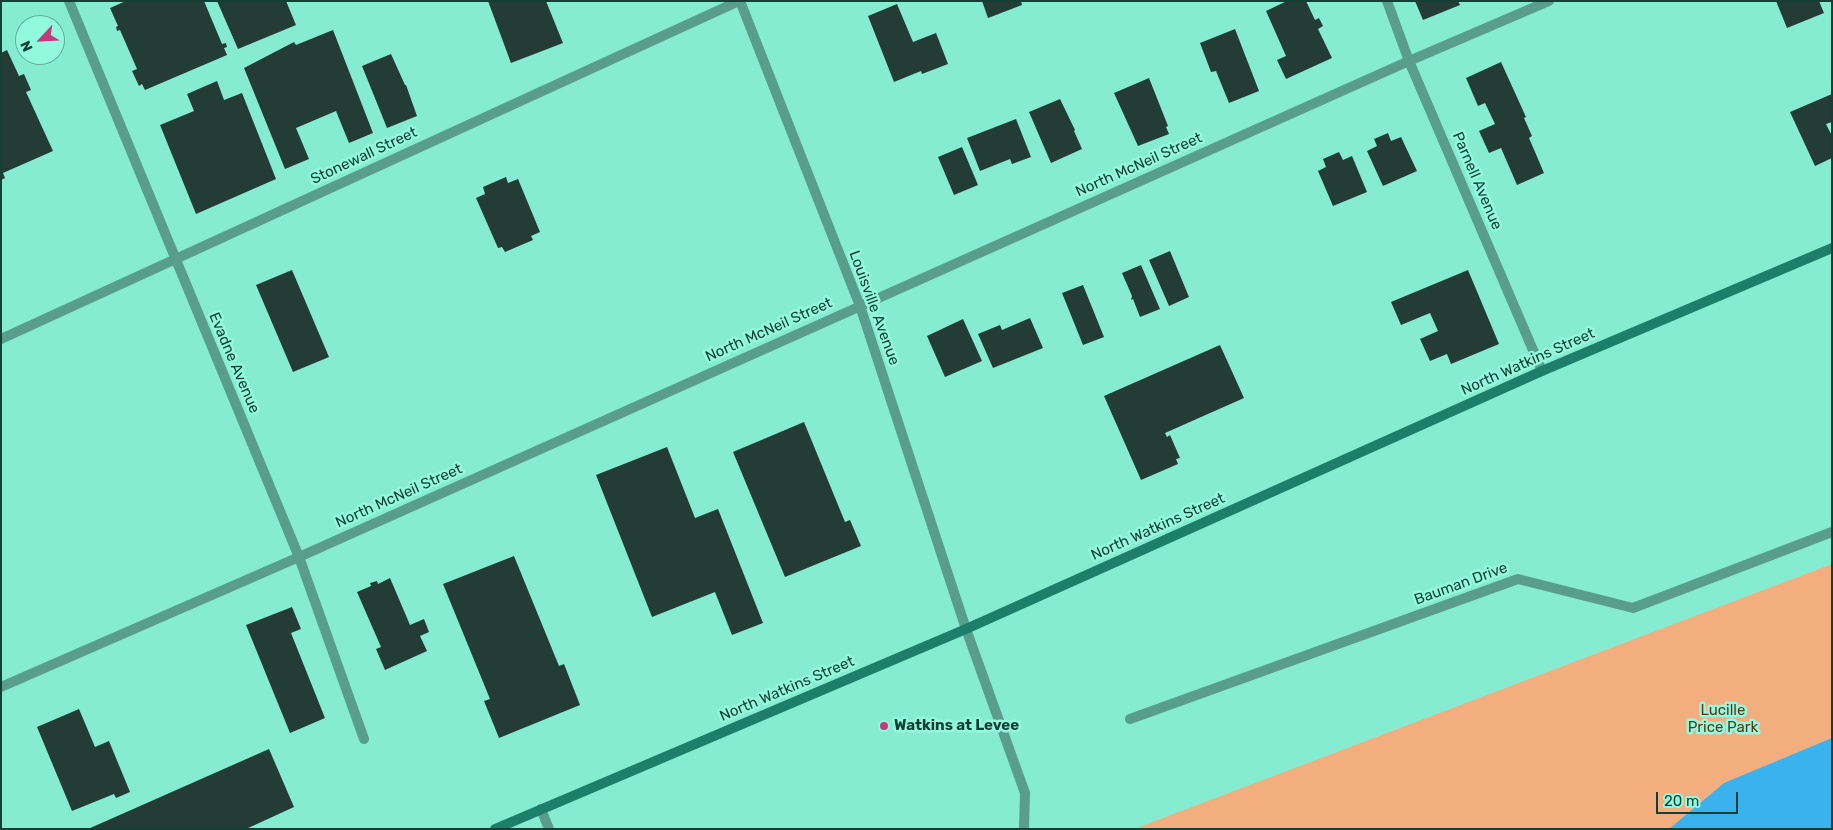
<!DOCTYPE html>
<style>
body{margin:0}
#map{position:relative;width:1833px;height:830px;overflow:hidden;background:#86ecd1;font-family:Rubik,sans-serif}
canvas{display:block}
.frame{position:absolute;inset:0;border:2px solid #133f35;pointer-events:none}
.north{position:absolute;left:15px;top:15px;width:50px;height:50px;box-sizing:border-box;background:#93f9de;border:1px solid #60af9a;border-radius:50%;rotate:245deg;font-size:14px;font-weight:700;line-height:20px;text-align:center;color:#133f35}
.north::after{content:'';display:block;margin:auto;width:18px;height:22px;background:#c23c7c;clip-path:polygon(50% 0,100% 100%,50% 72%,0 100%)}
.scale{position:absolute;left:1656px;top:792px;width:82px;height:22px;box-sizing:border-box;border:2px solid #133f35;border-top:0;padding-left:6px;font-size:15px;line-height:18px;white-space:nowrap;color:#133f35;-webkit-text-stroke:4px #93f9de;paint-order:stroke}
</style>
<div id="map">
<canvas width="1833" height="830"></canvas>
<div class="frame"></div>
<div class="north">N</div>
<div class="scale">20 m</div>
</div>
<script>
const g = document.querySelector('canvas').getContext('2d');
g.lineJoin = 'round';
function fillPath(path, color) { g.fillStyle = color; g.fill(path, 'evenodd'); }
const toPath = rows => new Path2D(rows.map(r => 'M' + r).join(''));
function strokePath(path, color, width, dash) { g.strokeStyle = color; g.lineWidth = width; g.lineCap = dash ? 'butt' : 'round'; g.setLineDash(dash || []); g.stroke(path); }
function drawText(font, color, halo, rows, align = 'center') {
  g.font = font + ' Rubik,sans-serif'; g.lineWidth = 5; g.setLineDash([]); g.textBaseline = 'middle'; g.strokeStyle = halo; g.fillStyle = color; for (const [text, x, y, turn = 0] of rows) {
    g.save(); g.translate(x, y); g.rotate((+turn || 0) * Math.PI / 180); g.textAlign = isNaN(turn) ? turn : align; if (halo) g.strokeText(text, 0, 0); g.fillText(text, 0, 0); g.restore();
  }
}
fillPath(toPath([
 [1832,564,1832,829,1134,829]
]), '#f3ae7f');
fillPath(toPath([
 [1832,738,1832,829,1669,829,1724,783]
]), '#39b2ee');
fillPath(toPath([
 [126,1,204,1,222,44,226,43,227,47,224,48,227,55,145,90,142,84,139,86,132,71,137,69,120,30,117,31,116,27,118,26,110,8],
 [217,1,286,1,296,25,238,49],
 [488,1,546,1,563,43,511,63],
 [982,1,1021,1,1022,5,988,18],
 [1287,1,1306,1,1315,20,1319,18,1323,26,1318,29,1332,58,1286,79,1277,60,1286,56,1266,11],
 [1415,1,1458,1,1460,5,1423,20],
 [1776,1,1819,1,1824,13,1787,28],
 [897,4,913,42,936,33,948,64,922,74,921,71,894,82,868,16],
 [1235,29,1259,91,1229,103,1216,71,1211,72,1200,43],
 [333,30,373,133,349,143,336,111,296,128,309,159,285,169,244,68,294,42,296,45],
 [7,50,19,76,24,74,31,90,26,92,53,151,3,173,5,178,1,180,1,53],
 [391,54,405,85,406,85,417,116,387,128,362,66],
 [1501,62,1526,117,1524,118,1532,136,1529,138,1544,173,1517,185,1501,148,1489,153,1479,131,1495,124,1485,103,1478,106,1466,78],
 [1149,78,1168,126,1166,127,1169,134,1138,146,1114,93],
 [217,81,224,100,242,93,276,179,196,214,160,125,194,111,187,94],
 [1832,94,1832,122,1826,124,1832,136,1832,158,1815,166,1790,112],
 [1060,99,1075,130,1074,131,1082,149,1051,163,1029,112],
 [1016,119,1031,157,1012,164,1010,159,980,171,967,138],
 [1388,133,1391,141,1401,137,1417,171,1383,186,1367,151,1377,146,1374,139],
 [962,147,978,185,954,195,938,157],
 [1339,152,1343,160,1352,156,1367,192,1333,206,1318,171,1326,167,1323,159],
 [506,177,508,183,518,179,540,232,531,236,533,240,505,252,502,247,498,248,476,198,485,194,483,187],
 [1170,251,1189,297,1169,306,1149,260],
 [1141,265,1160,309,1140,317,1133,299,1131,300,1132,296,1122,273],
 [292,270,329,357,293,372,256,285],
 [1468,270,1499,344,1451,364,1447,354,1430,361,1420,339,1438,331,1430,313,1401,325,1391,302],
 [1083,285,1104,337,1083,345,1062,293],
 [1030,318,1043,348,993,368,978,334,1000,325,1002,330],
 [963,319,982,361,945,377,927,336],
 [1220,345,1244,398,1165,433,1167,437,1170,435,1180,458,1176,459,1178,464,1141,480,1104,396],
 [804,422,845,522,850,520,861,546,785,577,733,452],
 [667,447,695,518,718,509,763,623,732,635,715,592,652,617,596,475],
 [514,556,559,666,564,664,580,705,499,738,484,701,490,699,443,584],
 [390,578,410,625,424,619,429,632,420,636,427,651,385,670,376,649,381,647,357,592,371,586,370,583,377,581,378,584],
 [292,607,301,629,291,633,325,718,290,733,246,625],
 [79,709,95,747,109,741,130,792,116,798,114,794,72,811,37,727],
 [269,749,294,807,246,829,88,829]
]), '#233c36');
strokePath(toPath([
 [541,809,549,829]
]), '#599e8c', 10);
strokePath(toPath([
 [69,1,299,557,364,739],
 [740,1,860,306,966,629,1025,793,1024,829],
 [1387,1,1409,61,1542,371],
 [1,339,739,1],
 [1,687,299,557,1409,61,1549,1],
 [1130,719,1518,579,1633,608,1832,532]
]), '#599e8c', 10);
strokePath(toPath([
 [495,829,966,629,1542,371,1832,248]
]), '#1d7e6a', 10);
for (const [x, y, r, color] of [
 [884,726,5,"#c23c7c"]
]) { const dot = new Path2D(); dot.arc(x, y, r, 0, 2 * Math.PI); g.fillStyle = color; g.fill(dot); strokePath(dot, '#93f9de', 2); }
drawText('15px', '#133f35', '#93f9de', [
 ["Stonewall Street",364,156,-25],
 ["North McNeil Street",1139,165,-24],
 ["Parnell Avenue",1477,181,67],
 ["Louisville Avenue",874,308,70],
 ["North McNeil Street",769,330,-24],
 ["North Watkins Street",1528,362,-24],
 ["Evadne Avenue",234,363,67],
 ["North McNeil Street",399,496,-24],
 ["North Watkins Street",1158,527,-24],
 ["Bauman Drive",1461,584,-20],
 ["North Watkins Street",787,689,-23]
]);
drawText('15px', '#623512', '#93f9de', [
 ["Lucille",1723,711],
 ["Price Park",1723,728]
]);
drawText('bold 15px', '#133f35', '#93f9de', [
 ["Watkins at Levee",894,726]
], 'left');
</script>
